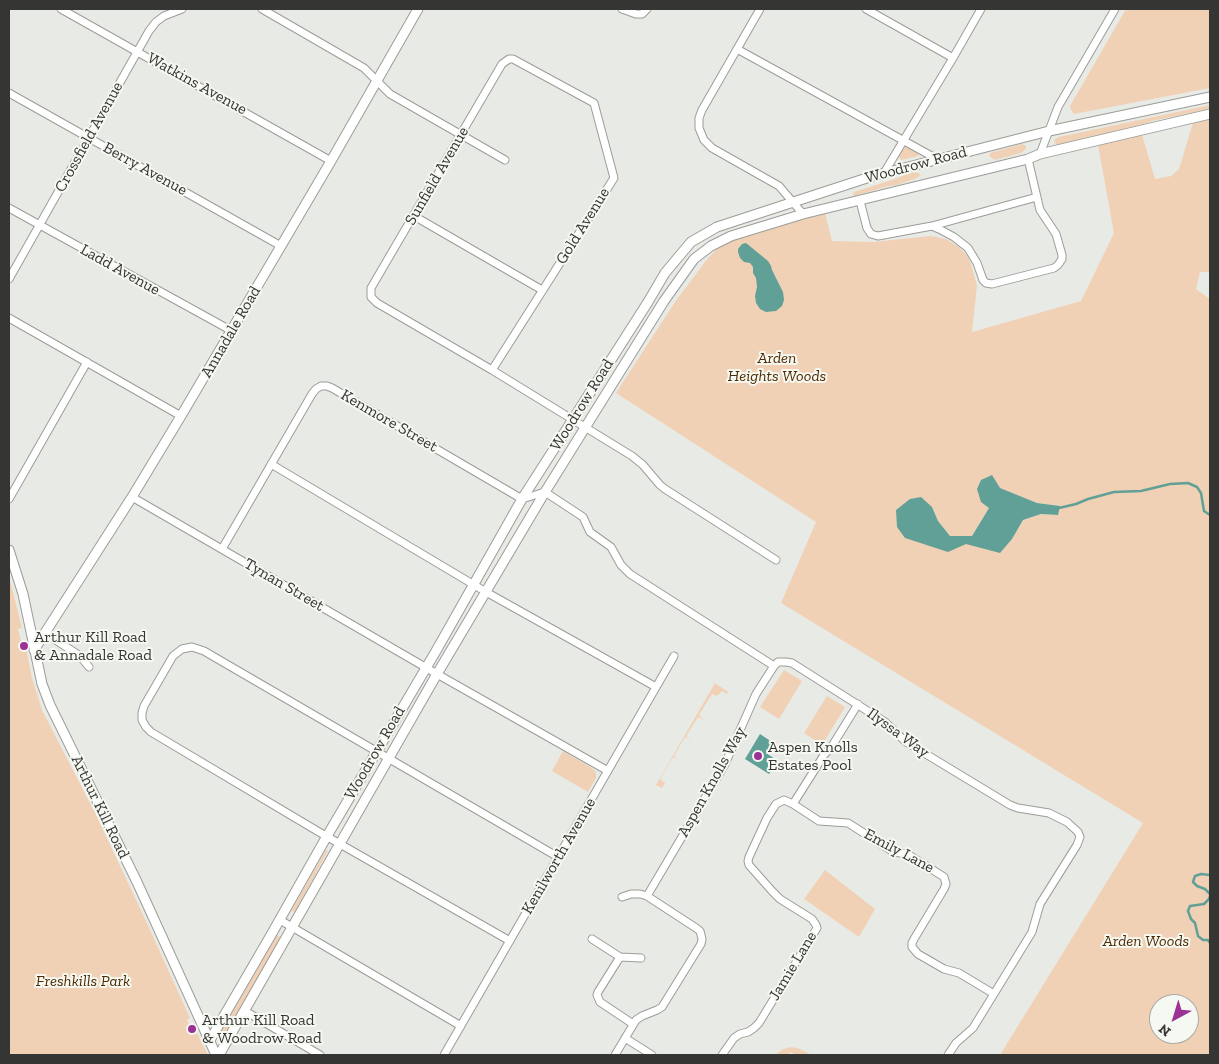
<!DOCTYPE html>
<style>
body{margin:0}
#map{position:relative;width:1219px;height:1064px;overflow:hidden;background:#e8eae5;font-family:"Zilla Slab",serif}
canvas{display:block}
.frame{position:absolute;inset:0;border:10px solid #353533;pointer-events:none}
.north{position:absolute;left:1149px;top:994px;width:50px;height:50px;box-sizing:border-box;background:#f6f8f2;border:1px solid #a9aaa6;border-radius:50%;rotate:219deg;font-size:14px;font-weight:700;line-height:20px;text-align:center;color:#353533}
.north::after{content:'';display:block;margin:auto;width:18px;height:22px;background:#9b3294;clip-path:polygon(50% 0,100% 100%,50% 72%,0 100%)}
</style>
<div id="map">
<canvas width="1219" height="1064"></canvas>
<div class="frame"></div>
<div class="north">N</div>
</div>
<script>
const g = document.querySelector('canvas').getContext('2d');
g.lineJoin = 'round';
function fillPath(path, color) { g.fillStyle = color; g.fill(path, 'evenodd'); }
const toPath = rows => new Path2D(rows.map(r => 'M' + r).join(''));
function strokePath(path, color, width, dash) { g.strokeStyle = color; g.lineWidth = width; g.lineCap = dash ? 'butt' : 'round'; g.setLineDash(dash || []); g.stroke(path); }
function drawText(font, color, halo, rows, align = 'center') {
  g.font = font + ' "Zilla Slab",serif'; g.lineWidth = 4; g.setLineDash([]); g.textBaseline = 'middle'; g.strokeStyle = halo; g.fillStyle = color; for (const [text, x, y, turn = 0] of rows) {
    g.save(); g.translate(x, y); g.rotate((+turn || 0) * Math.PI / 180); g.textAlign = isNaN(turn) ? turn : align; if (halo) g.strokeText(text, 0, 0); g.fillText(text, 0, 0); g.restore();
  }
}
fillPath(toPath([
 [1126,9,1210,9,1210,88,1074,114,1070,108,1070,106],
 [1210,105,1210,109,1152,121,1147,123,1062,145,1056,145,1054,141,1055,139,1059,137],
 [1210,119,1210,272,1200,272,1196,289,1210,299,1210,1055,1000,1055,1143,823,781,603,816,522,616,393,675,302,708,258,719,247,728,242,751,234,825,213,832,241,873,242,931,236,946,239,959,247,967,255,971,264,977,286,972,332,1081,301,1114,233,1098,145,1141,131,1155,179,1171,176,1179,169,1193,123],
 [991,475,999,488,1037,503,1059,506,1058,515,1041,514,1023,520,1012,539,965,544,896,510,932,507,938,521,950,536,972,536,989,508],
 [1159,1004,1189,1004,1189,1034,1159,1034],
 [1022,144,1026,146,1026,149,1021,153,995,160,989,156,990,153],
 [906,147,908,147,918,152,918,156,901,160,899,157,903,149],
 [916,172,920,174,921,175,915,179,905,182,897,185,889,186,854,196,853,194,854,192,892,180,907,174],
 [9,576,22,628,18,629,22,645,26,648,32,678,42,710,96,815,146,921,190,1018,187,1020,193,1032,196,1031,208,1055,9,1055],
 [784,670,802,681,779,719,760,707],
 [715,683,728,692,727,694,722,691,717,696,712,694,699,715,704,720,698,717,686,736,691,740,685,737,674,756,679,760,673,757,660,779,665,783,662,788,656,785],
 [827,696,845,707,822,745,804,733],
 [563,751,592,768,596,772,596,778,588,792,552,771],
 [326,850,328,851,295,912,291,911],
 [825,870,875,909,859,937,804,899],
 [277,935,282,938,227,1032,223,1036,221,1032],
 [792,1047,800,1049,812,1055,796,1055,790,1052,788,1055,775,1055,783,1049]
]), '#f1d1b5');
fillPath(toPath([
 [746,243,768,261,771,266,772,270,783,292,784,300,782,306,776,311,766,312,760,309,756,303,755,296,757,287,756,278,753,273,753,267,750,263,744,262,740,258,738,252,738,249,742,244],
 [992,475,1000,488,1037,503,1060,506,1058,515,1041,514,1023,520,1012,539,1000,553,966,544,948,552,905,538,897,527,896,510,910,499,921,497,932,507,938,521,950,536,972,536,989,508,981,502,977,489,981,480],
 [760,734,772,742,766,753,778,761,769,774,745,759]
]), '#61a097');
strokePath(toPath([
 [1059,508,1076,504,1088,499,1114,492,1141,491,1170,484,1188,483,1197,487,1201,493,1204,511,1210,515],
 [1210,875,1201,874,1195,876,1193,882,1197,886,1205,889,1210,894],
 [1210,896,1209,899,1204,904,1190,906,1188,911,1191,919,1195,923,1198,936,1203,940,1208,940,1210,943]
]), '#61a097', 2.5);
const minor = toPath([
 [61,9,331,161],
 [262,9,364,68,390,94,505,160],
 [622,9,636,14,642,14,647,9],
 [760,9,702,110,699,118,699,128,704,140,712,148,779,186,803,214],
 [866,9,953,58],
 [737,49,937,159],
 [9,93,281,246],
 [1040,154,1058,107,1115,9],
 [884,173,953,58,981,9],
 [860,201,867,228,871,234,878,236,932,226,939,229,954,237,968,248,977,263,983,280,986,283,992,284,1054,268,1058,265,1062,259,1062,255,1056,234,1040,210,1028,159],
 [9,208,232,331],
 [414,216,542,290],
 [932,226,1037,197],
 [9,279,149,31,156,22,164,16,182,9],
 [9,318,181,416],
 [492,370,614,178,594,103,513,59,509,59,502,64,371,288,371,297,377,303,492,370,632,456,643,465,660,485,665,489,776,560],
 [271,464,486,592,656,687],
 [132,497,437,674,608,771],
 [9,499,87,362],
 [222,549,312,394,316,389,321,386,327,386,332,388,522,499,545,492,583,517,590,532,611,547,621,565,630,574,774,666],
 [45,633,80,656,89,667],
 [793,804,824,755,832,746,858,704],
 [647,896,725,764,756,694,774,666,778,662,786,662,792,663,885,722,906,742,1010,805,1018,808,1049,813,1067,822,1078,832,1080,837,1077,845,1040,904,1032,932,973,1028,956,1043,948,1055],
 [280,920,461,1026],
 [592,939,620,957,641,958],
 [510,941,319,832,151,732,146,727,142,720,142,713,144,706,173,656,182,649,192,647,204,651,558,857],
 [620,957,598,992,597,995,600,1002,633,1024],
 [245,1011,320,1055],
 [625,1038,652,1055],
 [444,1055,674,656],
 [615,1055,636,1020,642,1016,657,1010,662,1007,701,944,702,939,700,931,696,928,647,896,640,894,631,894,622,897],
 [722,1055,734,1038,740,1034,748,1032,754,1028,759,1023,817,928,816,925,812,919,780,899,772,891,749,865,748,861,749,857,767,818,776,804,784,800,793,804,819,821,848,823,892,851,909,855,944,877,946,884,944,889,914,939,912,943,912,947,918,954,944,969,959,973,994,994]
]);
const tertiary = toPath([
 [9,550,23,594,42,684,50,705,137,882,216,1055],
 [34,650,132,497,181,416,331,161,418,9],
 [210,1040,271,935,327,836,436,651,522,499,648,302,665,273,691,242,717,227,873,176,1049,131,1210,97],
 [219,1055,437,674,545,492,664,301,694,259,711,246,731,236,803,214,1028,159,1040,154,1210,114]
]);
strokePath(minor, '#9b9d98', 9);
strokePath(tertiary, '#9b9d98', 11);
strokePath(minor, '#fff', 7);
strokePath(tertiary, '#fff', 9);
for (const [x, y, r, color] of [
 [24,646,5,"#9b3294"],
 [758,756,5,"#9b3294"],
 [192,1029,5,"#9b3294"]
]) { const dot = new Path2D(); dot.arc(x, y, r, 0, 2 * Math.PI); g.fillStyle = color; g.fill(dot); strokePath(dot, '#f6f8f2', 2); }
drawText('16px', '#353533', '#f6f8f2', [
 ["Watkins Avenue",197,84,29],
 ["Crossfield Avenue",89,137,-61],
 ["Woodrow Road",916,165,-15],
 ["Berry Avenue",145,169,29],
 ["Sunfield Avenue",437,176,-60],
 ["Gold Avenue",583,226,-58],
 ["Ladd Avenue",120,270,29],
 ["Annadale Road",231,332,-60],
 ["Woodrow Road",582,405,-58],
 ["Kenmore Street",389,421,30],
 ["Tynan Street",284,585,30],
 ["Ilyssa Way",898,733,36],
 ["Woodrow Road",375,753,-60],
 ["Aspen Knolls Way",712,782,-61],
 ["Arthur Kill Road",100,807,64],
 ["Emily Lane",899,851,28],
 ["Kenilworth Avenue",559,856,-60],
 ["Jamie Lane",793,966,-59]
]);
drawText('italic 16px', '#502a00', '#f6f8f2', [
 ["Arden",777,358],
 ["Heights Woods",777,376],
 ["Arden Woods",1146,941],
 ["Freshkills Park",83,981]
]);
drawText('16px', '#353533', '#f6f8f2', [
 ["Arthur Kill Road",34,637],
 ["& Annadale Road",34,655],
 ["Aspen Knolls",768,747],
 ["Estates Pool",768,765],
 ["Arthur Kill Road",202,1020],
 ["& Woodrow Road",202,1038]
], 'left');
</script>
